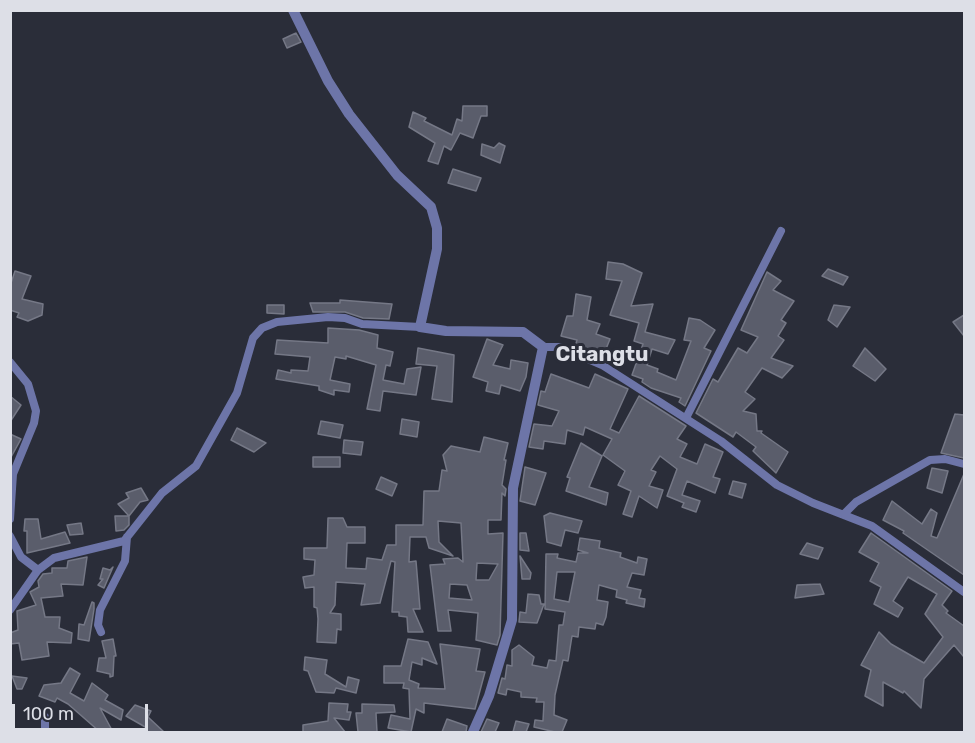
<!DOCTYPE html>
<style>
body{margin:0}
#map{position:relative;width:975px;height:743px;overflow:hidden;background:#2a2d39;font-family:Rubik,sans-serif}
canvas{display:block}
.frame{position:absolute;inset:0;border:12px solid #dddfe7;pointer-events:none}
.scale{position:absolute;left:12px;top:704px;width:136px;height:27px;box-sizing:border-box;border:3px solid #dddfe7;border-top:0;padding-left:8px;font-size:18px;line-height:21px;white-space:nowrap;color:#dddfe7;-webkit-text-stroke:4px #2a2d39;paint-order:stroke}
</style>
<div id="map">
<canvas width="975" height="743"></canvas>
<div class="frame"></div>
<div class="scale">100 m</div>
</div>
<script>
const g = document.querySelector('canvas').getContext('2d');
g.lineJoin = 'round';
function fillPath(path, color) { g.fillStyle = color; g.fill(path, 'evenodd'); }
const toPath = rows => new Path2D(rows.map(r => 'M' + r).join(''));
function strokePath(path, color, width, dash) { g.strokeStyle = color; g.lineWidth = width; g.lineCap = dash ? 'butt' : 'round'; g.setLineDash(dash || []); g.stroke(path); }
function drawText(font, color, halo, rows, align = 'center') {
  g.font = font + ' Rubik,sans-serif'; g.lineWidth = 6; g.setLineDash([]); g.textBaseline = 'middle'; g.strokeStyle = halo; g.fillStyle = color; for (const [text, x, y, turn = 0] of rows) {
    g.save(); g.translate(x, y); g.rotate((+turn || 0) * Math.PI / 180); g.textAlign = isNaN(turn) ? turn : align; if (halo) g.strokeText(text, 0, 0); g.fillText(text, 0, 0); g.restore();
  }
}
const building = toPath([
 [296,33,301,42,287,48,283,39,296,33],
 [463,106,487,106,487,116,481,116,473,138,460,133,451,150,444,146,438,164,428,161,435,143,409,127,413,112,426,118,424,121,452,135,457,119,462,121,463,106],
 [499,143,505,146,500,163,481,155,482,144,494,148,499,143],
 [453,169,481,178,476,191,448,183,453,169],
 [608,262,623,264,642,273,631,306,653,304,645,332,675,340,668,354,652,349,647,365,658,369,657,372,676,380,691,341,684,340,689,318,700,320,715,330,704,348,711,351,685,406,679,402,681,398,651,388,642,382,643,379,632,375,643,344,634,341,639,323,610,315,622,281,606,279,608,262],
 [828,269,848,277,843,285,822,276,828,269],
 [15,271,31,276,22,299,43,304,42,315,28,321,17,317,19,313,10,310,10,286,15,271],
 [767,272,781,281,773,290,794,301,781,320,786,323,778,336,784,340,771,358,793,366,782,378,762,368,745,392,755,399,743,411,756,414,757,431,762,431,761,433,788,452,776,473,753,451,756,447,736,432,733,437,696,413,713,379,718,382,738,348,747,353,758,337,741,330,767,272],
 [576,294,591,297,587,320,600,324,596,334,610,339,604,354,579,348,575,347,577,340,561,336,567,316,573,316,576,294],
 [340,300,392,304,389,319,363,318,345,312,313,312,310,303,340,303,340,300],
 [267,305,284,305,284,314,267,313,267,305],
 [834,305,850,307,837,327,828,320,834,305],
 [964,315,964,336,953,322,964,315],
 [328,328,359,330,378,335,377,348,393,352,390,366,386,365,383,380,404,384,407,369,421,367,416,395,383,391,380,411,367,409,376,365,346,356,346,359,335,357,330,380,350,384,349,392,334,390,334,395,319,390,319,386,276,379,278,370,291,373,291,370,308,371,310,357,275,354,277,340,328,343,328,328],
 [487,339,503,345,493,365,510,369,511,360,528,363,526,377,520,391,501,385,499,394,486,391,488,382,473,377,487,339],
 [418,348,454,355,452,402,432,399,437,366,416,364,418,348],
 [865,348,886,369,875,381,853,366,865,348],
 [551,374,589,388,595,374,628,389,610,429,619,433,639,396,686,426,677,439,687,444,680,457,697,464,705,444,723,452,713,477,720,479,715,493,687,481,682,495,700,501,696,512,682,507,684,503,667,496,677,469,660,456,651,470,656,472,649,486,663,490,657,508,639,496,632,517,623,514,631,491,618,485,625,471,603,455,612,439,585,427,583,435,567,430,565,444,544,441,543,449,529,447,534,424,552,426,559,411,538,405,541,391,545,392,551,374],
 [10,396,21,405,10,422,10,396],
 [955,414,964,415,964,458,941,453,955,414],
 [402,419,419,422,417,437,400,434,402,419],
 [321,421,343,425,340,438,318,434,321,421],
 [237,428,266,443,254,452,231,440,237,428],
 [10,434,21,439,10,459,10,434],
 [484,437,508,443,504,460,506,460,502,485,506,489,505,496,502,493,501,520,488,520,488,534,503,533,500,635,497,645,476,640,478,613,448,610,451,631,438,631,430,565,445,564,443,559,458,558,463,562,461,523,438,521,439,542,453,556,429,548,426,537,410,537,409,562,416,561,420,609,413,609,423,632,408,632,407,617,399,616,399,612,392,612,395,562,391,561,380,603,361,605,365,584,336,582,335,605,330,613,341,614,341,630,337,629,336,643,317,642,318,619,317,608,314,607,314,587,305,588,303,577,314,575,315,560,304,559,304,548,327,548,328,518,343,518,347,527,365,527,365,543,347,543,346,568,366,569,367,558,382,560,387,545,396,545,396,525,423,525,424,491,439,491,442,470,447,471,443,455,451,446,480,452,484,437],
 [477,563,498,564,489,580,476,580,477,563],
 [450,584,467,585,472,600,449,598,450,584],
 [344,440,363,442,361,455,343,453,344,440],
 [581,443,602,456,589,487,608,493,606,505,566,491,570,478,567,477,581,443],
 [313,457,340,457,340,467,313,467,313,457],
 [525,467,546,473,535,505,520,501,525,467],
 [932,468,948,471,942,493,927,488,932,468],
 [964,474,964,575,903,533,904,531,883,520,892,501,922,524,931,509,937,513,931,536,937,538,964,474],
 [381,477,397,484,392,496,376,489,381,477],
 [733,481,746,484,742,498,729,494,733,481],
 [141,488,148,500,140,502,129,516,118,504,129,498,126,493,141,488],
 [550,513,582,521,578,533,565,530,561,546,547,542,544,516,550,513],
 [115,516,129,516,129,525,124,530,116,531,115,516],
 [25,519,38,519,41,539,65,532,70,543,27,553,27,531,24,531,25,519],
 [81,523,83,534,70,535,67,525,81,523],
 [520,533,526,533,529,551,520,550,520,533],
 [871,533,952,591,942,605,948,611,946,613,964,626,964,657,954,645,924,679,921,708,904,691,903,693,883,682,883,706,865,696,871,670,861,665,879,632,891,644,924,663,943,637,925,614,937,594,908,577,893,601,903,608,898,617,874,604,881,587,870,581,879,563,859,552,871,533],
 [580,538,600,541,599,548,621,553,620,557,637,563,638,557,647,559,644,575,632,573,627,587,641,590,639,598,645,599,644,607,626,603,627,600,616,597,617,590,599,585,597,600,608,602,606,617,603,625,596,623,595,629,579,627,578,637,572,636,568,661,563,660,555,695,554,715,567,720,562,732,555,732,534,727,535,720,543,721,544,702,536,702,537,698,521,697,521,692,507,689,506,695,498,693,502,678,505,679,507,665,512,666,512,650,519,645,534,657,532,665,547,668,549,660,556,661,559,625,563,625,565,612,545,609,546,554,558,554,557,558,576,562,578,553,588,553,578,550,580,538],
 [557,572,575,572,569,602,554,599,557,572],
 [807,543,823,548,818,559,800,554,807,543],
 [520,556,531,573,530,579,522,579,520,556],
 [87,557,83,585,61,584,63,596,41,598,45,617,60,617,59,628,72,633,71,643,47,642,49,656,22,660,19,643,10,644,10,633,18,630,17,611,36,605,30,592,39,587,38,581,43,574,52,573,52,568,67,568,68,561,87,557],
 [113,567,104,588,98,585,103,579,100,579,103,568,110,570,113,567],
 [820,584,824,594,795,598,797,585,820,584],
 [528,594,539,595,541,604,544,604,537,623,519,622,520,612,526,613,528,594],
 [92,602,94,603,94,609,89,641,78,639,79,624,84,625,92,602],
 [113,639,116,656,114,656,113,676,110,677,110,674,97,671,99,658,106,658,102,641,113,639],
 [408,639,428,642,437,664,422,658,422,665,412,662,409,680,419,684,418,688,445,689,440,644,480,649,476,671,485,672,475,709,424,703,424,713,416,709,411,732,388,728,391,715,410,719,409,689,403,688,404,683,384,683,384,666,401,666,408,639],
 [305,657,327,660,325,674,346,687,348,677,359,680,356,693,336,688,334,693,316,692,308,671,304,670,305,657],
 [70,668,80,674,70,693,84,701,92,683,108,695,105,700,123,710,121,720,100,708,113,732,100,732,68,704,57,698,55,702,39,696,44,685,61,683,70,668],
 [12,676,27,678,22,689,17,689,12,676],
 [329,703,348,704,347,712,351,712,349,720,334,718,345,732,303,732,303,725,328,721,329,703],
 [362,704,394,705,395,712,376,713,377,732,358,732,356,713,362,713,362,704],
 [135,705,151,711,148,717,164,732,142,732,147,728,126,716,135,705],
 [447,719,467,726,466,732,442,732,447,719],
 [487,719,499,723,495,732,481,732,487,719],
 [516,721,529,724,526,732,513,732,516,721]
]);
fillPath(building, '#5a5d6b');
strokePath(building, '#757886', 1.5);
strokePath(toPath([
 [543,347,560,347,602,365,721,441,777,485,813,503,872,526,964,592],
 [10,362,28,384,36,411,34,423,13,474,10,519],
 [686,418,781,231],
 [844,514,856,502,930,460,945,459,964,464],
 [10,536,21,557,38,570],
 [10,610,38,570,54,558,124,541,162,493,196,466,237,393,253,338,262,328,277,322,328,317,345,318,362,324,420,327],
 [101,632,98,625,100,610,125,561,127,537],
 [45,717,45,732]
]), '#6d75a8', 8);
strokePath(toPath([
 [293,10,328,81,349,114,397,175,431,207,437,228,437,249,420,327,446,331,523,332,543,347,513,488,512,620,489,696,473,732]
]), '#6d75a8', 10);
drawText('bold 21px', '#dddfe7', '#2a2d39', [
 ["Citangtu",602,355]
]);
</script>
